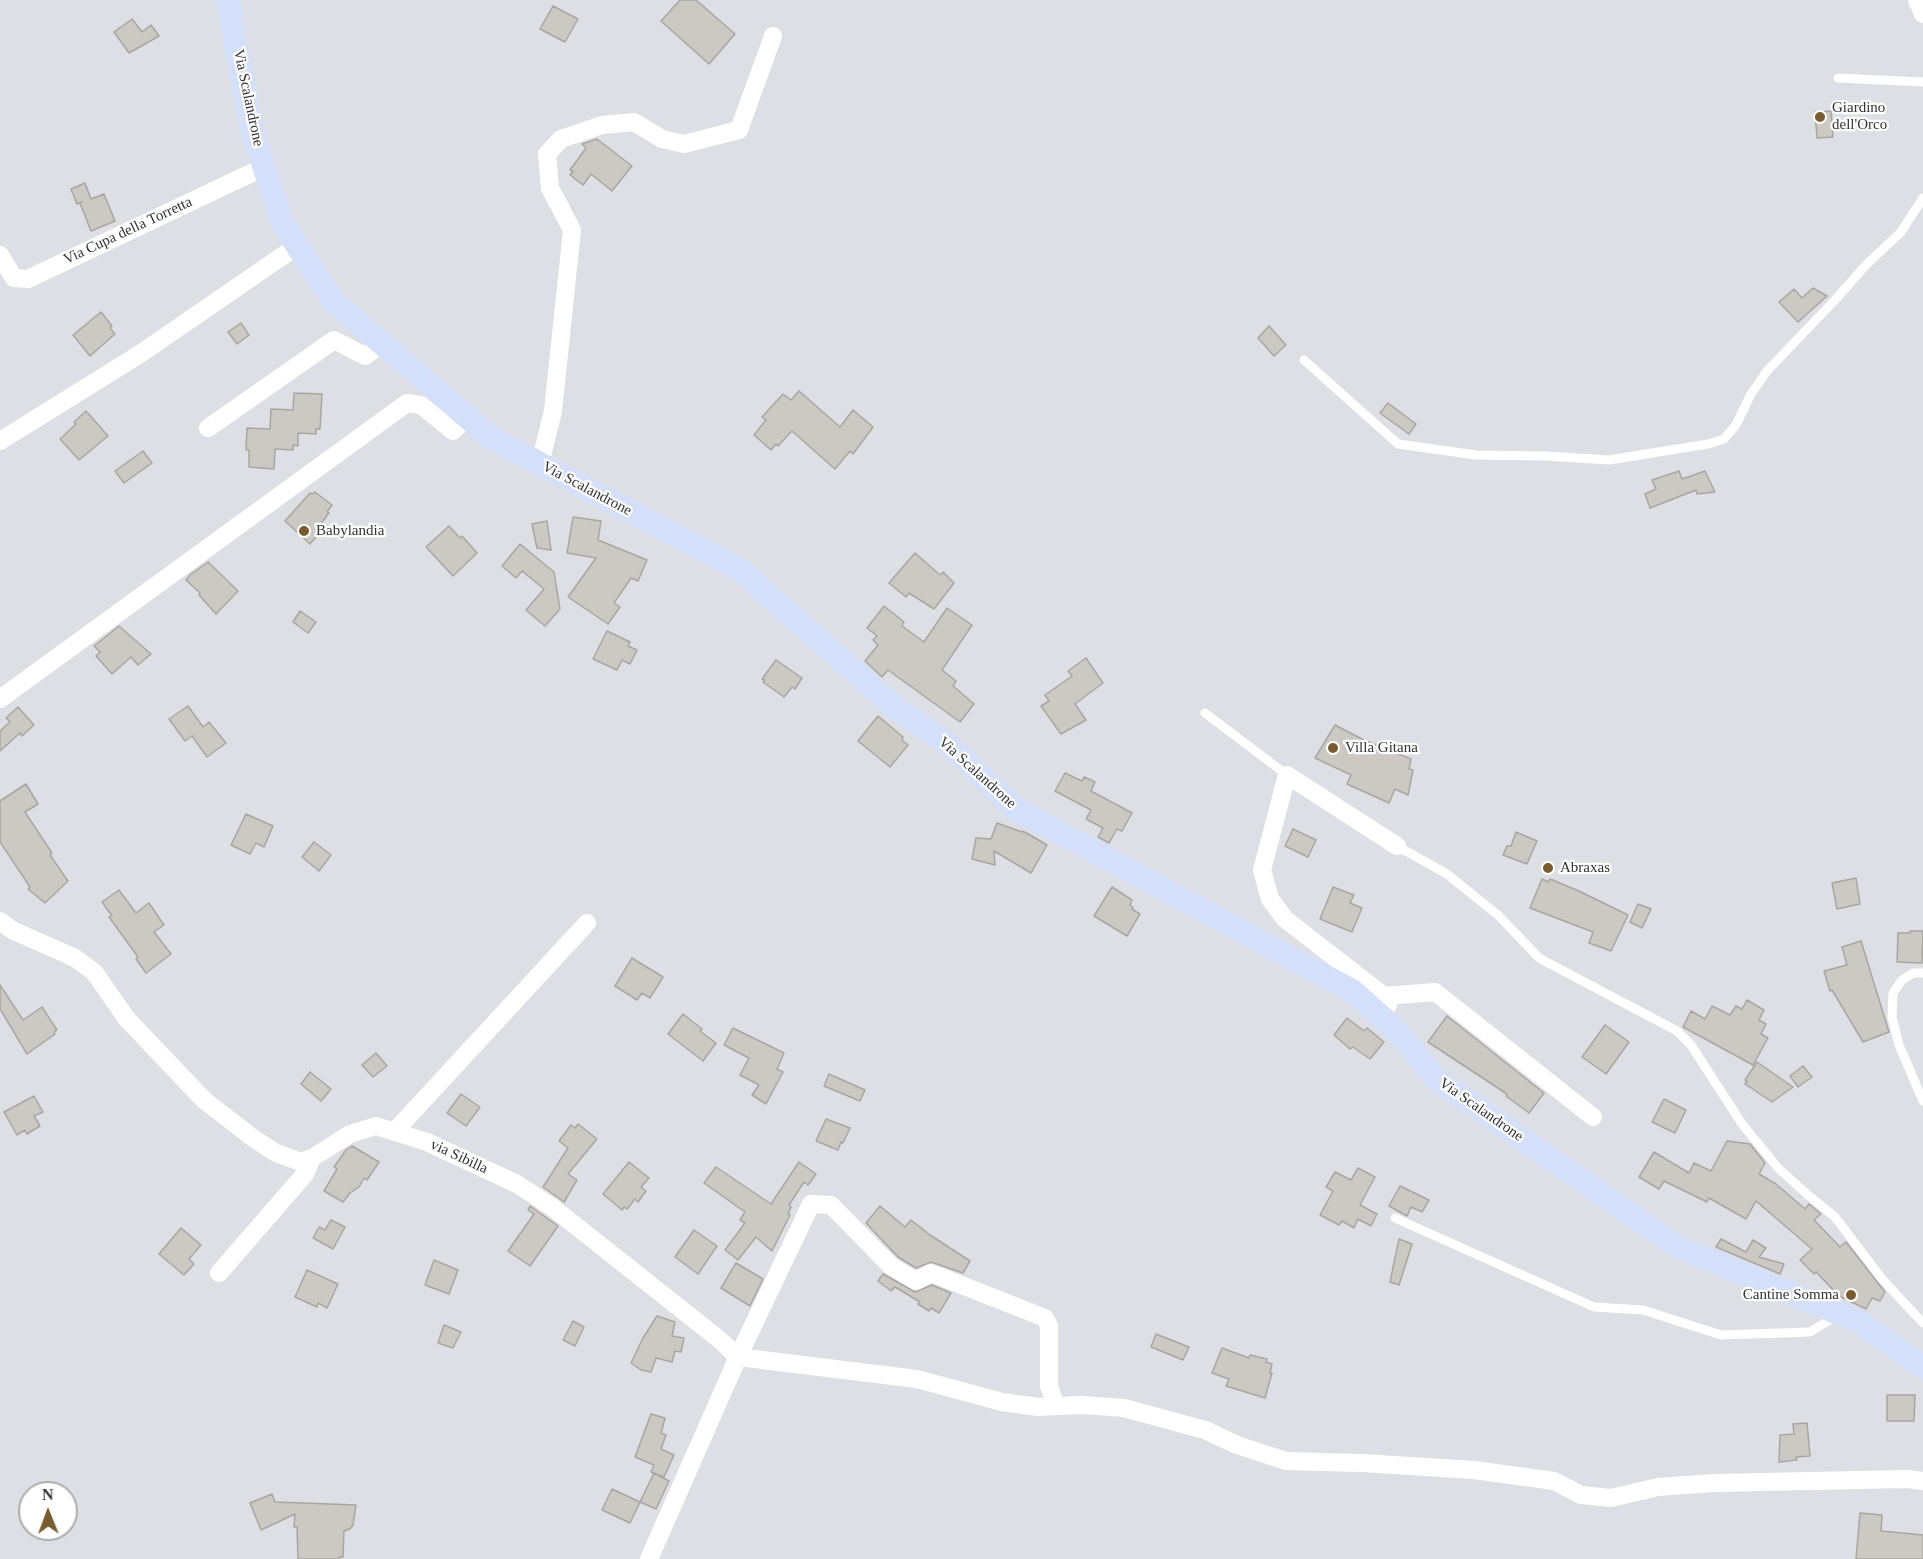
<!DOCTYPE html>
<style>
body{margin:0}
#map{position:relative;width:1923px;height:1559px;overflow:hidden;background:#dddfe4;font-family:"Times New Roman",serif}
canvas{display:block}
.north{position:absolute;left:18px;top:1481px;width:60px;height:60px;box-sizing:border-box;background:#fff;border:2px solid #adadae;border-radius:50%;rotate:359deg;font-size:16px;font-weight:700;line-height:24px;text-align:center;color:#323335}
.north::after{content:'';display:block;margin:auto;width:21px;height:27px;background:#785b2f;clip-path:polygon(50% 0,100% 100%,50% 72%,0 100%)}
</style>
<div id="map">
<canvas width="1923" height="1559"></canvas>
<div class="north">N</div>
</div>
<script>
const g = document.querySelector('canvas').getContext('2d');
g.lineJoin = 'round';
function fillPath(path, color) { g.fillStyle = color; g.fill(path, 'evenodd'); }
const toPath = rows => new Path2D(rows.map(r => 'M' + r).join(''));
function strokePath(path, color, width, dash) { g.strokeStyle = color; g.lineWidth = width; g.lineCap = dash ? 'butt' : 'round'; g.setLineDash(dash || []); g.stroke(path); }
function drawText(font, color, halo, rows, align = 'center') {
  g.font = font + ' "Times New Roman",serif'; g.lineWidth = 4.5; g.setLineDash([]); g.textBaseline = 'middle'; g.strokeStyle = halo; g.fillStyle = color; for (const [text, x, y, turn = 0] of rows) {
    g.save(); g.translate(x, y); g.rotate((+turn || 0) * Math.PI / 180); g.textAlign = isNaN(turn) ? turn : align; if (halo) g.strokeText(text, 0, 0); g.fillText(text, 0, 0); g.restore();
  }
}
const building = toPath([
 [680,0,696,0,735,34,709,64,661,21,680,0],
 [553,6,578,19,565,42,540,29,553,6],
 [132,19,142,32,151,25,159,36,129,53,114,32,132,19],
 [1831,111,1833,137,1817,138,1815,112,1831,111],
 [597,139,632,166,612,191,591,174,583,185,570,175,573,171,570,170,586,148,582,144,597,139],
 [85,183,91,199,104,194,115,221,91,231,80,203,82,202,77,204,71,189,85,183],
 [1813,288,1827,296,1798,322,1779,302,1794,289,1802,298,1813,288],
 [101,312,112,326,110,328,115,334,90,356,73,335,101,312],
 [241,323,249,335,237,344,228,332,241,323],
 [1269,326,1286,345,1274,356,1258,338,1269,326],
 [799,391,840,427,853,410,873,427,853,454,850,451,835,469,792,431,778,446,776,444,771,450,754,435,766,420,762,417,783,394,791,400,799,391],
 [294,393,322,394,320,429,316,429,316,434,298,433,298,446,293,445,293,450,275,449,274,469,249,467,249,450,246,450,247,428,270,429,271,409,293,410,294,393],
 [1388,403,1416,424,1409,434,1380,413,1388,403],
 [86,411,108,436,79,460,60,439,76,424,74,422,86,411],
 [143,451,152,463,124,483,115,471,143,451],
 [1679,471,1682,479,1705,471,1715,492,1697,494,1696,490,1650,508,1645,494,1656,489,1652,480,1679,471],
 [315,492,332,505,327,512,329,513,320,525,324,528,310,544,285,521,310,493,313,494,315,492],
 [573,517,601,521,598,540,647,560,638,581,631,578,614,603,620,607,608,624,568,597,596,558,567,553,573,517],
 [547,521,551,550,537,548,532,524,547,521],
 [449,526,460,538,462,536,477,553,453,576,426,547,449,526],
 [520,544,554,572,560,609,545,626,526,610,544,589,522,571,516,578,502,566,520,544],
 [915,553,940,575,943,572,954,583,934,609,909,593,906,597,889,583,915,553],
 [208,562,238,591,216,614,199,595,200,593,186,580,190,575,208,562],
 [884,606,904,622,902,626,924,642,947,608,972,625,942,670,956,681,953,686,974,704,960,722,888,670,882,677,865,661,878,645,873,640,877,636,867,628,884,606],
 [300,611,316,622,308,633,293,622,300,611],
 [119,626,151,654,138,665,131,657,112,674,96,656,100,652,94,646,119,626],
 [607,631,630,642,628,646,637,650,630,664,622,660,617,670,593,659,607,631],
 [1086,658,1103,683,1075,704,1086,720,1061,734,1041,706,1049,701,1045,695,1072,676,1068,671,1086,658],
 [776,660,802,678,795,689,792,687,784,697,763,682,765,680,762,679,776,660],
 [188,706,203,727,209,722,226,743,207,757,192,736,185,741,169,719,188,706],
 [18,707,34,725,22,736,20,733,0,751,0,731,10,722,6,718,18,707],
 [878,716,903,737,902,740,908,745,890,767,858,741,878,716],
 [1335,725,1364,740,1411,759,1409,769,1413,770,1408,795,1395,789,1389,803,1347,784,1351,775,1315,758,1335,725],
 [1065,773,1082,781,1084,777,1095,782,1091,791,1132,813,1122,831,1117,829,1109,843,1098,837,1103,828,1086,819,1091,810,1055,791,1065,773],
 [26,784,38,804,25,812,52,853,50,855,68,881,45,903,28,889,30,887,0,842,0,801,26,784],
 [246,814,273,826,264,847,256,843,250,854,231,845,246,814],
 [997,823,1022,832,1023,831,1047,845,1031,873,994,851,995,865,972,859,976,838,991,839,997,823],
 [1293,829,1316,840,1308,857,1285,846,1293,829],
 [1516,832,1537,841,1527,864,1503,855,1507,846,1511,846,1516,832],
 [314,842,331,855,319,871,302,857,314,842],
 [1856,878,1860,904,1837,909,1832,883,1856,878],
 [1542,879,1548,882,1550,879,1579,891,1628,915,1611,951,1589,943,1593,932,1530,908,1542,879],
 [1112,887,1132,900,1130,905,1133,907,1132,909,1140,914,1127,936,1094,916,1112,887],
 [1333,887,1354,895,1350,903,1362,908,1352,932,1320,919,1333,887],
 [119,890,136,913,149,903,164,925,154,932,171,954,146,973,136,959,138,957,109,917,112,916,102,902,119,890],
 [1638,904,1651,909,1642,928,1630,922,1638,904],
 [1910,931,1923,931,1922,963,1897,962,1898,933,1910,933,1910,931],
 [1861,941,1889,1032,1863,1042,1832,990,1830,991,1824,971,1847,965,1842,947,1861,941],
 [632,958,663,977,650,998,642,993,637,1000,615,986,632,958],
 [0,985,23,1020,42,1007,57,1030,54,1032,55,1034,27,1054,0,1009,0,985],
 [1747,1000,1764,1010,1759,1020,1766,1024,1761,1034,1768,1038,1753,1065,1683,1027,1691,1011,1705,1019,1712,1006,1730,1015,1736,1006,1742,1009,1747,1000],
 [683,1014,702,1029,700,1031,716,1043,703,1061,668,1034,683,1014],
 [1447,1016,1544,1093,1529,1113,1506,1096,1507,1094,1428,1042,1447,1016],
 [1347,1018,1364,1031,1367,1028,1384,1042,1370,1059,1353,1047,1350,1049,1334,1035,1347,1018],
 [1605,1025,1629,1042,1606,1074,1582,1057,1605,1025],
 [733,1028,784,1053,777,1069,783,1072,766,1104,752,1095,759,1085,740,1075,749,1058,724,1045,733,1028],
 [376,1053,387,1066,373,1077,362,1065,376,1053],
 [1757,1062,1793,1087,1772,1102,1745,1084,1747,1081,1745,1080,1757,1062],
 [1803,1066,1812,1077,1798,1087,1790,1076,1803,1066],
 [310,1072,331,1089,321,1101,301,1084,310,1072],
 [829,1074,865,1090,860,1101,824,1086,829,1074],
 [461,1094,480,1107,466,1126,447,1113,461,1094],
 [34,1096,43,1112,34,1116,40,1126,27,1134,25,1130,17,1135,4,1112,34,1096],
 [1664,1099,1686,1110,1675,1133,1652,1122,1664,1099],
 [826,1119,850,1128,843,1143,841,1142,838,1150,816,1141,826,1119],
 [578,1124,597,1139,568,1174,577,1180,564,1202,543,1187,568,1148,559,1141,571,1125,575,1128,578,1124],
 [1727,1141,1750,1144,1765,1163,1759,1174,1776,1184,1805,1209,1809,1204,1821,1214,1814,1220,1840,1247,1846,1242,1885,1292,1880,1301,1872,1298,1866,1309,1839,1296,1816,1272,1814,1274,1800,1260,1812,1249,1756,1201,1746,1219,1709,1198,1707,1202,1664,1181,1659,1189,1639,1177,1654,1152,1689,1173,1694,1163,1711,1171,1727,1141],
 [352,1146,379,1162,367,1180,364,1178,359,1187,350,1193,343,1202,324,1191,337,1169,334,1167,346,1150,352,1146],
 [629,1162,649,1178,641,1187,646,1191,638,1202,635,1199,627,1209,624,1207,622,1210,603,1194,629,1162],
 [799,1162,816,1174,808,1185,804,1182,789,1205,791,1207,788,1214,790,1215,772,1251,756,1237,738,1260,725,1250,745,1223,740,1220,745,1212,704,1183,716,1167,771,1204,799,1162],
 [1358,1168,1375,1177,1360,1205,1377,1214,1371,1226,1358,1219,1354,1228,1342,1221,1339,1225,1320,1215,1333,1191,1326,1187,1335,1172,1351,1180,1358,1168],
 [1400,1186,1429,1200,1422,1212,1411,1207,1407,1216,1389,1206,1400,1186],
 [530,1206,558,1226,530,1266,508,1251,534,1214,528,1210,530,1206],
 [880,1206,905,1227,911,1220,930,1235,970,1261,963,1273,931,1262,916,1268,898,1257,866,1223,880,1206],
 [331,1220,345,1227,333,1249,313,1238,319,1227,325,1230,331,1220],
 [181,1228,201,1245,189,1259,194,1264,184,1275,159,1254,181,1228],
 [694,1230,717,1246,698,1274,675,1257,694,1230],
 [1399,1239,1412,1244,1399,1285,1390,1282,1399,1239],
 [1721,1239,1746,1252,1753,1240,1766,1248,1759,1257,1784,1264,1780,1274,1716,1247,1721,1239],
 [434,1260,458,1270,449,1294,425,1285,434,1260],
 [736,1263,763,1279,750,1306,721,1288,736,1263],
 [307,1270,338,1284,327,1308,318,1303,317,1307,295,1297,307,1270],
 [883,1274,915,1292,932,1285,951,1293,939,1313,931,1308,929,1311,918,1304,920,1302,895,1287,891,1291,878,1281,883,1274],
 [657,1316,675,1322,672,1336,684,1338,681,1352,675,1351,672,1362,656,1358,651,1372,641,1370,631,1363,643,1338,657,1316],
 [573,1321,584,1327,575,1346,563,1340,573,1321],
 [444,1325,461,1332,453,1348,438,1343,444,1325],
 [1156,1334,1189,1347,1183,1360,1151,1347,1156,1334],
 [1222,1348,1249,1358,1250,1355,1267,1359,1266,1362,1272,1364,1270,1373,1272,1373,1265,1398,1226,1386,1229,1379,1212,1373,1222,1348],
 [1887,1395,1915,1395,1914,1421,1887,1421,1887,1395],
 [651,1414,665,1418,661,1433,666,1435,661,1449,674,1455,664,1477,651,1472,654,1465,635,1457,651,1414],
 [1807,1423,1810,1456,1796,1457,1797,1460,1779,1462,1780,1435,1794,1434,1793,1424,1807,1423],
 [654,1473,669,1481,656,1509,640,1502,654,1473],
 [612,1489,640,1502,630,1523,602,1510,612,1489],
 [272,1494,275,1502,356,1505,353,1525,350,1529,344,1531,343,1557,339,1557,339,1559,298,1559,297,1527,294,1527,295,1514,261,1530,250,1503,272,1494],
 [1860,1513,1882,1515,1881,1531,1923,1535,1923,1559,1856,1559,1860,1513]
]);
fillPath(building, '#ccc9c4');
strokePath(building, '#a9a6a2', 1.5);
strokePath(toPath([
 [1838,78,1923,82],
 [1304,360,1398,444,1476,455,1545,456,1609,460,1708,444,1724,439,1736,425,1751,394,1767,371,1834,301,1867,264,1901,232,1923,198],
 [1205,713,1287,775],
 [1397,846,1447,874,1499,916,1539,958,1677,1031,1691,1045,1742,1124,1779,1169,1808,1195,1835,1217,1882,1279,1923,1323],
 [1923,973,1913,973,1902,980,1893,993,1892,1017,1899,1045,1923,1101],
 [1395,1218,1594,1307,1643,1310,1721,1335,1810,1332,1836,1316]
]), '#fff', 9);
strokePath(toPath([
 [1917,0,1923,14],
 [0,255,14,278,28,279,264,167],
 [208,428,334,340,365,356,382,343],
 [0,441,140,354,297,246],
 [540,464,553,411,572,230,550,188,547,154,561,139,602,125,634,122,662,139,684,144,739,130,773,36],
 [0,699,407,403,421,405,453,431,468,417],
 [0,921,12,930,75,958,94,972,127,1019,204,1100,253,1138,276,1153,301,1162,312,1158,350,1134,376,1126,427,1142,517,1184,552,1207,720,1340,738,1357,649,1559],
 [1384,996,1285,919,1270,899,1262,870,1287,775,1397,846],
 [1388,1005,1384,996,1435,992,1593,1117],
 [394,1132,587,923],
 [219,1273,305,1174,312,1158],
 [1056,1406,1049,1386,1049,1326,1045,1318,931,1273,916,1281,891,1266,831,1205,811,1204,738,1357,917,1379,1002,1402,1038,1407,1056,1406,1082,1405,1124,1408,1205,1430,1237,1445,1286,1461,1362,1463,1474,1470,1554,1481,1581,1495,1611,1498,1658,1487,1714,1483,1907,1479,1923,1481]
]), '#fff', 18);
strokePath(toPath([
 [228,0,251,127,283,223,333,301,493,439,739,569,896,708,949,745,1014,808,1352,991,1397,1031,1437,1080,1678,1247,1858,1321,1923,1367]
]), '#d4dffa', 24);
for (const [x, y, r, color] of [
 [1820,117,6,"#785b2f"],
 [304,531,6,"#785b2f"],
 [1333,748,6,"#785b2f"],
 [1548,868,6,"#785b2f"],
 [1851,1295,6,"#785b2f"]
]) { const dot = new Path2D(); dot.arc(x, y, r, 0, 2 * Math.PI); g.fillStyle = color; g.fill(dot); strokePath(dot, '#fff', 2); }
drawText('15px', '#323335', '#fff', [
 ["Via Scalandrone",248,98,78],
 ["Via Cupa della Torretta",128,231,-25],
 ["Via Scalandrone",587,489,28],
 ["Via Scalandrone",977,773,42],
 ["Via Scalandrone",1481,1110,35],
 ["via Sibilla",459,1157,25]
]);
drawText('15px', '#323335', '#fff', [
 ["Giardino",1832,108],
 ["dell'Orco",1832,125],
 ["Babylandia",316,531],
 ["Villa Gitana",1345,748],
 ["Abraxas",1560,868],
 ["Cantine Somma",1839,1295,"right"]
], 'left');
</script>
